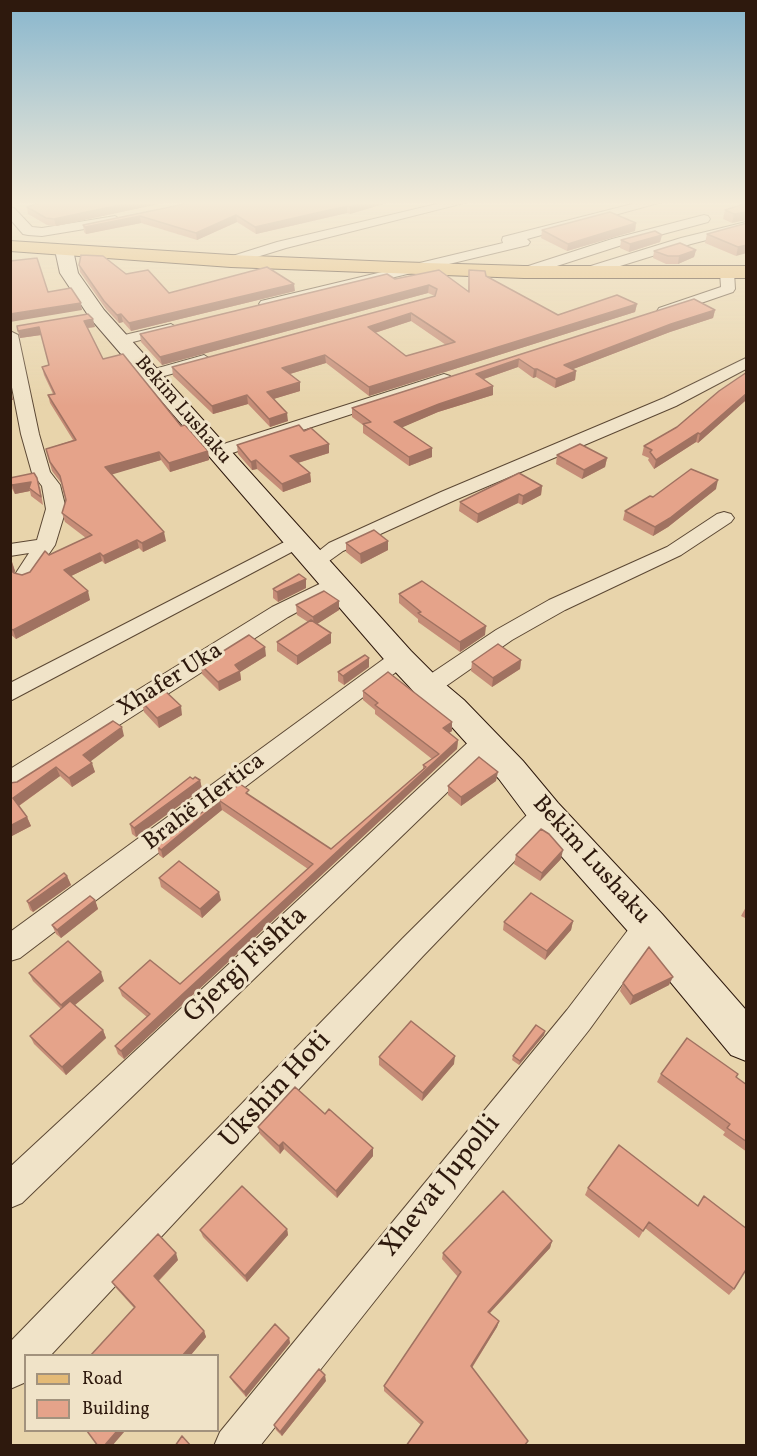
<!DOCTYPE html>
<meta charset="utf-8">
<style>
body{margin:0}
#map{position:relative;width:757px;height:1456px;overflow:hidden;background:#e8d4ab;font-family:Vollkorn,serif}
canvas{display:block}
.frame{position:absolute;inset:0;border:12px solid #2e190d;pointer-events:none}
.legend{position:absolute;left:24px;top:1354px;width:195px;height:78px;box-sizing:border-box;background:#f0e3c8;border:2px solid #a2927d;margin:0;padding:8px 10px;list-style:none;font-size:18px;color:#2e190d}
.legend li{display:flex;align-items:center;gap:12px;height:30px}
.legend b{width:30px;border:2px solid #a2927d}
</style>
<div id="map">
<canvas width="757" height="1456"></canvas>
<div class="frame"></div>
<ul class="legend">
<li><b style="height:8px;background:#e4ba76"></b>Road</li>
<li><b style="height:16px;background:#e5a38a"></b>Building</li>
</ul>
</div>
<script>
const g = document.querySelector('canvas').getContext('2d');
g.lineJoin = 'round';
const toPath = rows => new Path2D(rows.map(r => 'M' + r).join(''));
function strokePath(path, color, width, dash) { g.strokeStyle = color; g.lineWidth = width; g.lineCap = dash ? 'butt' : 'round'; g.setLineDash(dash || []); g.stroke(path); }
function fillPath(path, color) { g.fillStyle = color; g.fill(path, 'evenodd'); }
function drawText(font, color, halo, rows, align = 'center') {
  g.font = font + ' Vollkorn,serif'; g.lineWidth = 6; g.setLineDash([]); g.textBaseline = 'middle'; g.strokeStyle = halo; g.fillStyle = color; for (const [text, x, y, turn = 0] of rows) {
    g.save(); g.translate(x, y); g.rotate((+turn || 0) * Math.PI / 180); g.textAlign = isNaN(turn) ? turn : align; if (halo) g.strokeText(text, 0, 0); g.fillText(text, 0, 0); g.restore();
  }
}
const street = toPath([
 [445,202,468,202,286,248,231,265,224,261,226,258,277,242,445,202],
 [640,202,662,202,527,239,530,242,528,245,266,308,259,304,261,301,503,243,502,240,503,237,640,202],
 [10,207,14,208,32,227,42,228,115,216,121,220,115,224,42,236,28,235,23,234,10,219,10,207],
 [704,215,708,216,710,219,708,222,622,245,529,275,519,275,517,272,519,269,612,239,704,215],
 [746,222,746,230,691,244,591,275,581,275,579,272,581,269,681,238,746,222],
 [727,268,734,272,735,289,733,292,669,314,664,315,657,311,659,308,721,287,720,272,727,268],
 [171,324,178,328,176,331,121,345,113,340,116,337,171,324],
 [10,331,18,335,39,434,50,472,60,485,66,509,55,545,31,580,24,582,17,580,14,576,29,553,10,556,10,544,37,540,46,509,42,486,32,473,21,434,10,377,10,331],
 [204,355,212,360,210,363,150,380,142,375,144,372,204,355],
 [746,358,746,369,676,406,455,500,343,551,322,566,308,566,305,562,329,543,441,492,664,398,746,358],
 [444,374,450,376,452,379,450,382,223,456,211,456,208,452,211,448,444,374],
 [724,512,731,514,734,518,731,522,681,555,565,610,512,640,436,693,428,695,420,693,416,687,420,681,496,630,549,600,667,547,717,514,724,512],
 [296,536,303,538,306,542,303,546,10,701,10,683,296,536],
 [334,577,341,578,344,583,341,588,288,617,19,789,10,791,10,769,272,607,334,577],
 [400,650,408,653,411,658,408,663,20,958,10,961,10,932,392,653,400,650],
 [484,733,493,736,496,742,493,748,22,1203,10,1208,10,1167,475,736,484,733],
 [545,803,554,806,558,813,554,820,423,956,50,1356,26,1356,26,1382,10,1389,10,1342,403,938,536,806,545,803],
 [648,914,658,917,662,926,658,935,589,1030,260,1446,214,1446,220,1432,567,1010,638,917,648,914]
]);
const secondary = toPath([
 [64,245,70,246,73,250,78,273,104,310,411,651,439,679,464,700,523,761,558,803,662,914,746,1010,746,1061,731,1055,634,938,532,823,499,779,442,716,417,695,389,665,90,318,60,273,55,250,58,246,64,245]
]);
const primary = toPath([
 [10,241,231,255,393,262,524,266,746,266,746,278,524,278,231,267,10,251,10,241]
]);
strokePath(street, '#5c4834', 2);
strokePath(secondary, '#2e190d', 2);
strokePath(primary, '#2e190d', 2);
fillPath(street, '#f0e3c8');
fillPath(secondary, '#f0e3c8');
fillPath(primary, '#e4ba76');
fillPath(toPath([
 [168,202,56,226,47,225,28,214,27,207],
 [194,202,390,202,350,214,347,213,256,234,237,222,197,240,141,223,86,234,84,232,83,225],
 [747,203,732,223,723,219,725,210],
 [636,223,635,231,567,251,541,238,542,230],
 [747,223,736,256,705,243,707,234],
 [662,235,660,242,629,252,620,248,621,240],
 [696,250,694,257,678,264,666,264,653,258,654,251],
 [79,265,126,274,169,293,295,291,131,331,123,322,119,323,106,309,80,272],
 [469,270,486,276,558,315,637,304,635,312,369,396,326,363,290,374,300,382,300,391,273,399,288,421,270,427,248,404,213,414,173,376,172,367,435,296,428,293,162,365,141,342,140,334,395,279,468,291],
 [411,321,446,345,406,356,375,333],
 [694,299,715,310,713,318,670,332,573,369,576,371,575,380,555,388,536,377,533,378,518,367,484,379,493,386,493,395,438,412,402,427,432,448,432,457,409,466,363,433,363,425,352,417,352,408],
 [17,326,95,327,88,328,103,359,181,426,208,451,209,460,170,472,161,460,111,474,166,541,143,552,139,548,105,564,102,561,71,576,90,600,16,639,10,634,10,562,12,562,15,571,14,573,22,575,30,572,49,555,86,538,65,522,62,513,66,500,62,484,52,471,46,449,73,440,50,403,48,395,53,394,44,375,42,367,49,365,41,335,20,338],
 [747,372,747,401,745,401,698,443,696,442,654,469,648,460,649,458,642,455,644,446,677,427],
 [304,431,329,444,329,453,298,463,310,473,311,482,283,492,257,469,252,470,238,454,237,445],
 [557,455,607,458,605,467,582,479,556,464],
 [10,478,40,487,43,505,31,496,30,491,15,494,10,485],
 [542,486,541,495,522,505,518,503,477,523,459,511,460,502],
 [716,489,668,527,653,536,623,520,625,511,653,497],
 [388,541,388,550,361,564,346,552,346,543],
 [306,579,306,588,278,602,273,598,273,589],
 [399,594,485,635,460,652,418,622,418,619,399,603],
 [339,601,339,610,317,624,331,643,297,665,277,651,277,642,308,622,297,615,296,605],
 [266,656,240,672,241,680,219,691,202,674,201,665],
 [369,658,369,667,344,685,338,681,338,672],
 [521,660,520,669,492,687,471,671,472,662],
 [363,691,452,731,449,733,458,740,457,749,124,1059,118,1054,115,1046,147,1017,122,996,119,988,180,984,308,869,222,810,163,858,159,855,157,846,240,784,250,796,331,849,423,769,423,765,432,759,375,714,375,710,363,700],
 [142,702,182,715,159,728,144,712],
 [124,736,90,761,95,772,72,787,60,776,19,806,27,817,31,826,10,837,10,783,17,782],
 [200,780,202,789,136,837,132,834,130,824],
 [496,781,461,806,448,795,448,786],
 [516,855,561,859,540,881,514,864],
 [67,876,71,885,33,912,30,910,27,901],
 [159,878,221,900,202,918,161,887],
 [95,900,98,909,61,938,56,934,52,925],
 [747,905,747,919,741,916],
 [573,921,571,930,545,960,503,930,504,922],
 [29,973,104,981,75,1005,103,1030,106,1038,66,1075,34,1044,30,1036,61,1009,33,981],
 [623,983,669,985,630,1005,620,991],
 [545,1031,544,1035,519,1065,512,1060,513,1056],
 [379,1057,454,1064,422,1101,379,1065],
 [661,1074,736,1078,747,1085,747,1152,723,1135,725,1132,657,1082],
 [325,1114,373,1148,373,1156,337,1198,284,1149,280,1154,260,1134,258,1127],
 [619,1145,734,1289,729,1295,645,1228,639,1238,585,1195,588,1188],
 [287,1229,288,1235,247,1282,203,1237,200,1230],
 [552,1241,550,1248,490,1313,499,1321,497,1327,472,1368,525,1445,421,1425,384,1391,384,1386,458,1277,442,1259,443,1253],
 [178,1260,159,1281,204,1331,206,1337,190,1356,90,1356,134,1308,116,1288,112,1282],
 [289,1338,290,1343,246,1397,233,1382,230,1377],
 [326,1381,282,1436,276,1430,274,1425]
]), '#c58c77');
fillPath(toPath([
 [10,202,25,202,10,205],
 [133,202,168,202,56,226,54,219],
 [365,202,390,202,350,214,350,207],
 [347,206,347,213,256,234,255,227],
 [747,212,747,220,732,223,734,214],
 [236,215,237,222,197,240,196,233],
 [140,216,141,223,86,234,85,227],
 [636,223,635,231,567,251,568,244],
 [662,235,660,242,629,252,630,244],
 [747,245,747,253,736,256,738,247],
 [696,250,694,257,678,264,679,256],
 [294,284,295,291,131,331,129,323],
 [429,285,428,293,162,365,160,357],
 [81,303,82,310,10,322,10,314],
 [637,304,635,312,369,396,369,387],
 [715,310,713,318,670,332,563,373,564,365,671,324],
 [411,313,411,321,368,335,368,327],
 [121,314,123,322,119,323,117,315],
 [93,319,95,327,86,328,84,321],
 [39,327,41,335,20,338,18,331],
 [325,355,326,363,283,376,282,368],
 [519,359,518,367,475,382,476,374],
 [534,369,537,369,536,377,533,378],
 [576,371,575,380,555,388,556,379],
 [300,382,300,391,267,401,267,392],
 [10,384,13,400,10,400],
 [493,386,493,395,438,412,394,431,394,422,439,404],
 [747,393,745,401,698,443,700,434],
 [247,395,248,404,213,414,212,406],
 [287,413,288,421,270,427,269,419],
 [698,433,696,442,654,469,656,460],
 [329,444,329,453,291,465,290,456],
 [432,448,432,457,409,466,409,457],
 [208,451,209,460,170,472,169,463],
 [159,452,161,460,107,476,105,467],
 [607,458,605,467,582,479,584,470],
 [256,460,257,469,252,470,251,462],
 [310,473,311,482,283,492,282,484],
 [718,480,716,489,668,527,653,536,655,527],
 [31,482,29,488,30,491,15,494,12,485],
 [542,486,541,495,522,505,523,496],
 [519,494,518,503,477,523,478,514],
 [164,532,166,541,143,552,142,543],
 [137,540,139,548,105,564,103,556],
 [388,541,388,550,361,564,360,554],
 [100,553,102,561,67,578,64,570],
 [12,562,15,571,12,577,10,572,10,566],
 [306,579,306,588,278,602,277,592],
 [88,591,90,600,16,639,13,630],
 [339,601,339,610,314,626,313,617],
 [486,626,485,635,460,652,460,642],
 [331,633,331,643,297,665,297,656],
 [265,647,266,656,240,672,241,680,219,691,218,682,235,665],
 [369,658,369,667,344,685,343,676],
 [521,660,520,669,492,687,493,678],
 [181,706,182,715,159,728,157,718],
 [452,722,452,731,443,737,443,728],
 [122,727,124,736,86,765,83,755],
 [458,740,457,749,124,1059,121,1051],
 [92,763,95,772,72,787,69,778],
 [56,767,60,776,17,807,13,798],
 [498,772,496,781,461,806,461,797],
 [200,780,202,789,136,837,134,828],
 [220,801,222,810,163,858,161,850],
 [27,817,31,826,10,837,10,826],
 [563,850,561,859,540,881,542,873],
 [67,876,71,885,33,912,29,903],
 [219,892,221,900,202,918,200,909],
 [95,900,98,909,61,938,57,930],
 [573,921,571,930,545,960,547,951],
 [101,972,104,981,65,1013,61,1005],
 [673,977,669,985,630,1005,633,996],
 [103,1030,106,1038,66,1075,62,1067],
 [545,1031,544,1035,519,1065,520,1061],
 [455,1056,454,1064,422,1101,423,1093],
 [283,1142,284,1149,280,1154,279,1146],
 [373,1148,373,1156,337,1198,336,1191],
 [287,1229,288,1235,247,1282,245,1276],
 [552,1241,550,1248,486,1317,488,1312],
 [176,1253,178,1260,157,1282,154,1276],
 [499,1321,497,1327,469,1372,471,1366],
 [204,1331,206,1337,190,1356,182,1356],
 [289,1338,290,1343,246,1397,244,1392],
 [325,1375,326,1381,282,1436,280,1432],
 [117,1431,125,1431,112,1446,104,1446]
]), '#a07261');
const building = toPath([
 [44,202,133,202,54,219,46,218,27,207,44,202],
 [194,202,365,202,350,207,347,206,255,227,236,215,196,233,140,216,85,227,83,225,194,202],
 [747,203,747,212,734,214,725,210,747,203],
 [610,212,636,223,568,244,542,230,610,212],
 [747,223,747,245,738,247,707,234,747,223],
 [655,231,662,235,630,244,621,240,655,231],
 [680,243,696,250,679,256,668,256,654,251,680,243],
 [81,255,103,256,126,274,148,270,169,293,267,267,294,284,129,323,121,314,117,315,104,301,79,265,81,255],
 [37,258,48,292,71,288,81,303,10,314,10,261,37,258],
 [439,270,469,292,469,270,485,271,486,276,558,315,617,295,637,304,369,387,325,355,282,368,300,382,267,392,287,413,269,419,247,395,212,406,172,367,435,296,437,289,429,285,160,357,140,334,387,274,395,279,439,270],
 [411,313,455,342,406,356,368,327,411,313],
 [694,299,715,310,671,324,564,365,576,371,556,379,537,369,534,369,519,359,476,374,493,386,439,404,394,422,432,448,409,457,363,424,371,422,352,408,694,299],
 [88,314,93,319,84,321,103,359,123,354,181,426,185,425,208,451,169,463,159,452,105,467,164,532,142,543,137,540,103,556,100,553,64,570,88,591,13,630,10,628,10,570,14,573,22,575,30,572,45,551,49,555,92,535,62,513,66,500,60,476,50,462,46,449,76,440,48,395,55,394,42,367,49,365,39,327,18,331,17,326,88,314],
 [747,372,747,393,700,434,698,433,656,460,650,452,652,450,644,446,677,427,719,391,747,372],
 [299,425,304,431,311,428,329,444,290,456,310,473,282,484,256,460,251,462,237,445,299,425],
 [580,444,607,458,584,470,557,455,580,444],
 [691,469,718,480,670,518,655,527,625,511,650,496,653,497,691,469],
 [34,473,37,478,41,497,29,488,31,482,12,485,10,482,10,478,34,473],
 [519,473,542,486,523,496,519,494,478,514,460,502,519,473],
 [374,530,388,541,360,554,346,543,374,530],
 [299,574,306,579,277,592,273,589,299,574],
 [422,581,486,626,460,642,418,613,421,612,399,594,422,581],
 [324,591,339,601,313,617,296,605,324,591],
 [311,620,331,633,297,656,277,642,311,620],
 [249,635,265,647,235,665,240,671,218,682,201,665,249,635],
 [498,644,521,660,493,678,472,662,498,644],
 [365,655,369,658,343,676,338,672,365,655],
 [388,672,452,722,443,728,458,740,121,1051,115,1046,150,1014,119,988,150,960,180,984,313,864,220,801,161,850,157,846,240,784,249,790,246,793,331,849,426,767,423,765,439,754,375,705,378,703,363,691,388,672],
 [163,689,181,706,157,718,142,702,163,689],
 [113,721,122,727,83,755,92,763,69,778,56,767,13,798,27,817,10,826,10,783,17,782,113,721],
 [479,757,498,772,461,797,448,786,479,757],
 [190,777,193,779,195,777,200,780,134,828,130,824,190,777],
 [541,829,549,834,563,850,542,873,516,855,541,829],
 [179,861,219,892,200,909,159,878,179,861],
 [64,873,67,876,29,903,27,901,64,873],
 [531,893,573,921,547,951,504,922,531,893],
 [90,896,95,900,57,930,52,925,90,896],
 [68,941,101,972,61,1005,29,973,68,941],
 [649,947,673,977,633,996,623,983,649,947],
 [70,1001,103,1030,62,1067,30,1036,70,1001],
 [411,1021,455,1056,423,1093,379,1057,411,1021],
 [536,1025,545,1031,520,1061,513,1056,536,1025],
 [687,1038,738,1074,736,1077,747,1085,747,1142,727,1128,730,1124,661,1074,687,1038],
 [295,1087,325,1114,329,1109,373,1148,336,1191,283,1142,279,1146,258,1127,295,1087],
 [619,1145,698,1206,704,1196,747,1229,747,1268,734,1289,649,1222,643,1231,588,1188,619,1145],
 [242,1186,287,1229,245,1276,200,1230,242,1186],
 [503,1191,552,1241,488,1312,499,1321,471,1366,528,1441,524,1446,406,1446,423,1422,384,1386,461,1272,443,1253,503,1191],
 [158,1234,176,1253,154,1276,204,1331,182,1356,90,1356,135,1307,112,1282,158,1234],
 [275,1324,289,1338,244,1392,230,1377,275,1324],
 [319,1369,325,1375,280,1432,274,1425,319,1369],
 [87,1431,117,1431,104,1446,98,1446,87,1431],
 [182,1436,191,1446,175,1446,182,1436]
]);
fillPath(building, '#e5a38a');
strokePath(building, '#a07261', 1.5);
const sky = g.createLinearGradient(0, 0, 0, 406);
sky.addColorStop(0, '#88b6cd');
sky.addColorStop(0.5, '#f5ecd9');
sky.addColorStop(1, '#f5ecd900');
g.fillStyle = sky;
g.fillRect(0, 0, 757, 406);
drawText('20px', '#2e190d', '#f0e3c8', [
 ["Bekim Lushaku",182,411,49]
]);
drawText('24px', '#2e190d', '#f0e3c8', [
 ["Xhafer Uka",171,681,-32],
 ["Brahë Hertica",205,803,-37],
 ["Bekim Lushaku",590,861,48]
]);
drawText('28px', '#2e190d', '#f0e3c8', [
 ["Gjergj Fishta",247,966,-43],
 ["Ukshin Hoti",277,1091,-47],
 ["Xhevat Jupolli",442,1187,-51]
]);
</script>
